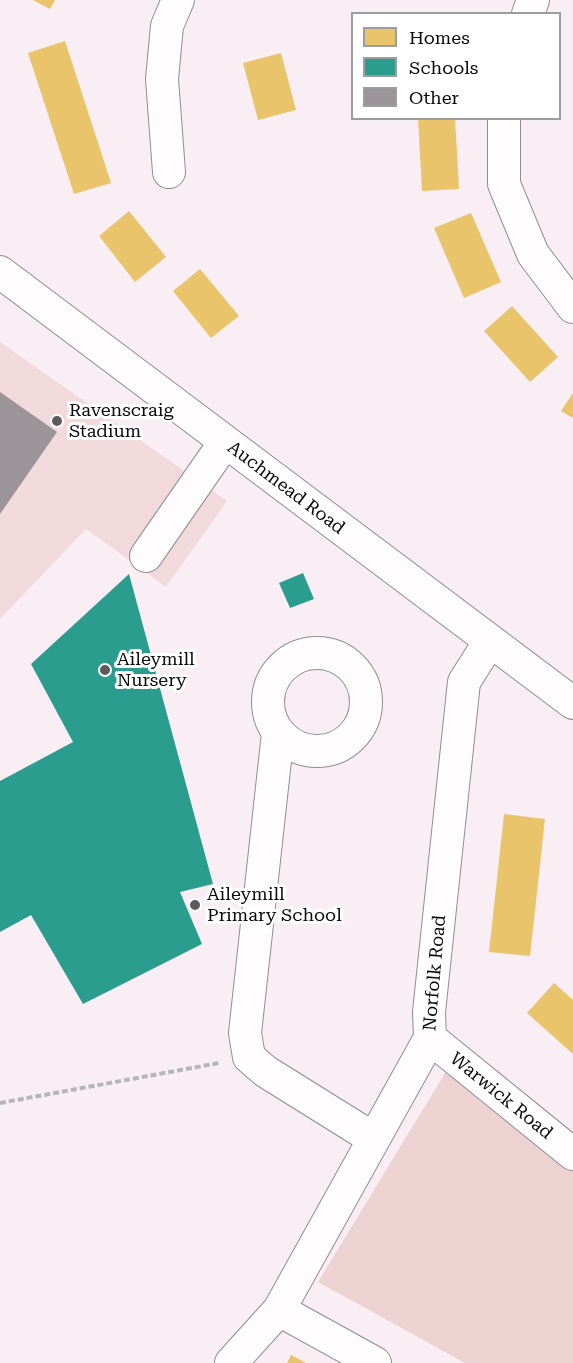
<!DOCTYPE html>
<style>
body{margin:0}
#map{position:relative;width:573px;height:1363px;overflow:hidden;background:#f8eef4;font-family:"Roboto Serif",serif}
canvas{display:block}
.legend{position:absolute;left:351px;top:12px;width:210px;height:108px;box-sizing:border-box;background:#fff;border:2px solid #9d9d9d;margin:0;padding:8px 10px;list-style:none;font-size:18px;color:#0a0a0a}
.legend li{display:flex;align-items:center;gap:12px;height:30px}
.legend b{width:30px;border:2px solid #9d9d9d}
</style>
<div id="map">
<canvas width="573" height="1363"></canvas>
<ul class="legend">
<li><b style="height:16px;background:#e9c46a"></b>Homes</li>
<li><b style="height:16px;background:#2a9d8f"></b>Schools</li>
<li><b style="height:16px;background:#9b9499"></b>Other</li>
</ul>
</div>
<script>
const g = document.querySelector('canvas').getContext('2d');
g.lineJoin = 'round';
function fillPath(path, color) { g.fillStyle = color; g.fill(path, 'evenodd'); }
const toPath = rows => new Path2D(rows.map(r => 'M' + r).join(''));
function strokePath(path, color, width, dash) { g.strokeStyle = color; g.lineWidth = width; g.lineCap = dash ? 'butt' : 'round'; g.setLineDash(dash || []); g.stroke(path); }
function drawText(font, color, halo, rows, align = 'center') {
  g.font = font + ' "Roboto Serif",serif'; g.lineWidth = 6; g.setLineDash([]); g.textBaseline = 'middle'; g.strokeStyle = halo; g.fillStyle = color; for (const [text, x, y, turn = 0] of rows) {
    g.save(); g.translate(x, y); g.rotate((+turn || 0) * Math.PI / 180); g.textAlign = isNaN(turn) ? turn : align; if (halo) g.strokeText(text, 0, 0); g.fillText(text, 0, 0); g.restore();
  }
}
fillPath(toPath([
 [450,1065,573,1171,573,1363,465,1363,318,1282]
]), '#edd2d2');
fillPath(toPath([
 [0,342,227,501,166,587,86,529,0,619]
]), '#f1d9dc');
fillPath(toPath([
 [33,0,55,0,50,9],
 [65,41,111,183,74,194,28,53],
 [281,53,296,110,258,120,243,63],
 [418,118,455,118,459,189,422,191],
 [129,211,166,257,135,282,99,236],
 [471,213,501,282,464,298,434,228],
 [200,269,239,316,211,338,173,291],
 [512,306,558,357,530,382,484,331],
 [573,393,573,418,561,411],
 [504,814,545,819,530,956,489,952],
 [554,983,573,1000,573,1054,527,1013],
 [291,1355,306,1363,287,1363]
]), '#e9c46a');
fillPath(toPath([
 [303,573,314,599,290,608,279,583],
 [129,574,213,884,180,892,202,944,83,1004,31,915,0,932,0,781,73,742,31,664]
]), '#2a9d8f');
fillPath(toPath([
 [0,392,57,432,0,514]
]), '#9b9499');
const minor = toPath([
 [528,14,533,0],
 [504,118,504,184,533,254,573,307],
 [169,172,162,79,167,26,178,0],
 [0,272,573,703],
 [146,556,225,442],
 '268 702a49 49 0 1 1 98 0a49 49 0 1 1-98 0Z',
 [278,733,245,1033,249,1057,265,1071,374,1139],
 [430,1038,573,1154],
 [279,1310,375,1363],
 [231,1363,279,1310,430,1038,429,1012,464,682,490,641]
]);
strokePath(minor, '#918d8f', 34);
strokePath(toPath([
 [0,1103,219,1063]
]), '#b7b5b6', 4, [6, 3]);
strokePath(minor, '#fefcfd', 32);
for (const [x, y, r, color] of [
 [57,421,6,"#5d5a5c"],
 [105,670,6,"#5d5a5c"],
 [195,905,6,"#5d5a5c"]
]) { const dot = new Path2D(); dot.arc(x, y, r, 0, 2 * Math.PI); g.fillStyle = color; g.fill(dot); strokePath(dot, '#fff', 2); }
drawText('18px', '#0a0a0a', '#fff', [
 ["Ravenscraig",69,411],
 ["Stadium",69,432],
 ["Aileymill",117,660],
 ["Nursery",117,681],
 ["Aileymill",207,895],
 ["Primary School",207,916]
], 'left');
drawText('18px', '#0a0a0a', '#fff', [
 ["Auchmead Road",286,488,37],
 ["Norfolk Road",435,973,-85],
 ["Warwick Road",501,1096,39]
]);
</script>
